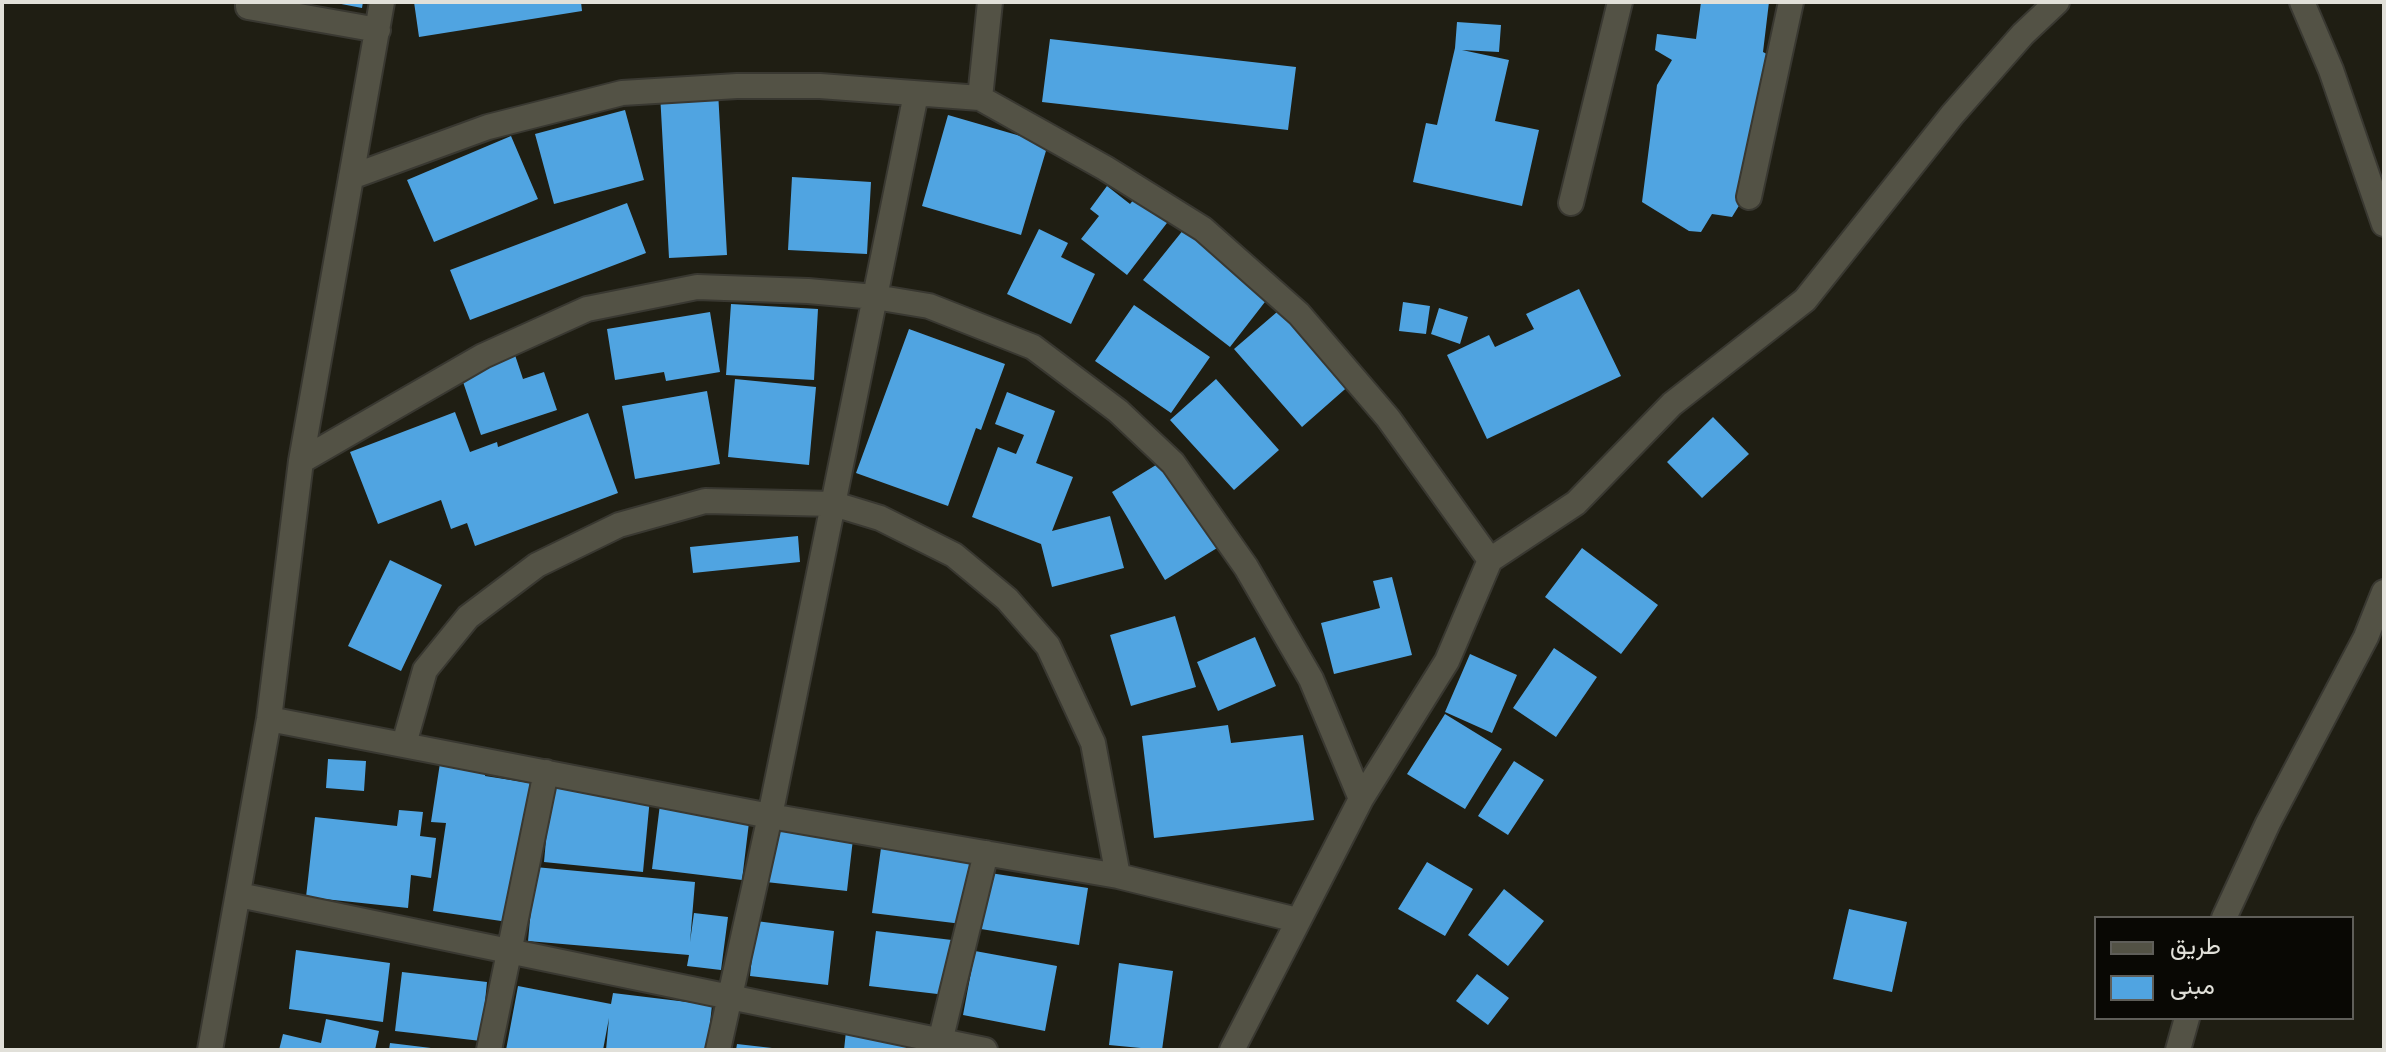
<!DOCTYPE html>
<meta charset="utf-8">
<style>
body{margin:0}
#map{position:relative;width:2386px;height:1052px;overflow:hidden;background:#1f1e13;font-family:"Archivo Narrow",Vazirmatn,sans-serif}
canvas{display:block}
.frame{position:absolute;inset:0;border:4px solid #e1e0d9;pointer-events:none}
.legend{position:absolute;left:2094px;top:916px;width:260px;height:104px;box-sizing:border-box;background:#090804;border:2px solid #5f5e59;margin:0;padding:10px 14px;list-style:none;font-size:24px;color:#e1e0d9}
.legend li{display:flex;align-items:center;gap:16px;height:40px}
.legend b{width:40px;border:2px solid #5f5e59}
</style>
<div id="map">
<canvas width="2386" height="1052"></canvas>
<div class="frame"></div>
<ul class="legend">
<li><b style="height:10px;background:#535245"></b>طريق</li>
<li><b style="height:22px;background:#50a4e1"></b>مبنى</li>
</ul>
</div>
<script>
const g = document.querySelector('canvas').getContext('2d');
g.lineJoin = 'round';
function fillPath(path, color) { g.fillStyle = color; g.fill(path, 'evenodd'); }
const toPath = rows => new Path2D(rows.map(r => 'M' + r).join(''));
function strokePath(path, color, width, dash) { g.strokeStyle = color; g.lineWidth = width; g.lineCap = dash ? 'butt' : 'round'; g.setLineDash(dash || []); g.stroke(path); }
fillPath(toPath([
 [331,2,363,2,362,8],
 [414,2,581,2,582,11,419,37],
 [1701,2,1769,2,1763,52,1778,60,1764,165,1732,217,1712,214,1701,232,1689,231,1642,202,1657,85,1672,60,1655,50,1657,34,1696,39],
 [1457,22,1501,25,1499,52,1462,50,1509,60,1495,121,1539,130,1522,206,1413,182,1426,123,1437,125,1455,48],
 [1050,39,1296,67,1288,130,1042,102],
 [718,91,727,255,669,258,660,93],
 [625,110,644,180,554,204,535,134],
 [948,115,1048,144,1021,235,922,206],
 [511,136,538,199,434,242,407,180],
 [792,177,871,182,867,254,788,250],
 [1107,186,1130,204,1143,188,1275,289,1230,347,1143,280,1184,229,1170,219,1127,275,1081,239,1099,216,1090,209],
 [627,203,646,253,470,320,450,270],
 [1039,229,1068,243,1061,257,1095,274,1071,324,1007,294],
 [1579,289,1621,376,1487,439,1447,355,1489,335,1495,347,1534,329,1526,314],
 [1403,302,1430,306,1426,334,1399,331],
 [731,304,818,309,814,380,726,375],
 [1134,305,1210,357,1171,413,1095,361],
 [1284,306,1352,383,1302,427,1234,349],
 [1439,308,1468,317,1460,344,1431,334],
 [710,312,720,372,666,381,664,372,615,380,607,329],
 [909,329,1005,364,981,430,976,428,948,506,856,473],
 [515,355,523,379,544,372,557,410,481,435,460,373],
 [735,379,816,387,809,465,728,457],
 [1216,379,1279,450,1234,490,1170,420],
 [707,391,720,464,635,479,622,406],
 [1007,392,1055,411,1036,463,1073,477,1052,531,1110,516,1124,568,1052,587,1041,544,972,517,998,447,1016,454,1024,435,995,424],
 [455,412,470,452,497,442,498,447,588,413,618,493,475,546,467,523,451,529,441,500,378,524,350,452],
 [1713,417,1749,454,1702,498,1667,462],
 [1169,457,1222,545,1165,580,1112,492],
 [798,536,800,562,693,573,690,547],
 [1582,548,1658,605,1621,654,1545,597],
 [390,560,442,585,401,671,348,646],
 [1392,577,1412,655,1334,674,1321,623,1380,608,1373,581],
 [1175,616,1196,687,1131,706,1110,635],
 [1255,637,1276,686,1218,711,1197,662],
 [1554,648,1597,677,1556,737,1513,708],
 [1470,654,1517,675,1492,733,1445,712],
 [1445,714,1502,749,1465,809,1407,774],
 [1228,725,1231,743,1303,735,1314,820,1154,838,1142,736],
 [328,759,366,761,364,791,326,788],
 [1514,761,1544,780,1508,835,1478,816],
 [440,763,486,770,485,776,530,783,508,922,433,911,446,823,431,822],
 [552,774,651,787,643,872,544,862],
 [661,796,751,806,742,880,652,869],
 [399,810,423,812,420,836,436,838,431,878,411,875,408,908,306,897,315,817,397,826],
 [771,830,853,839,847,891,766,882],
 [882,841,971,852,962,924,872,913],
 [1427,862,1473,889,1445,936,1398,909],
 [535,867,695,882,690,942,694,913,728,917,721,970,687,966,689,955,528,941],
 [990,873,1088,888,1079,945,981,929],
 [1504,889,1544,921,1508,966,1468,935],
 [1849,909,1907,922,1892,992,1833,979],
 [756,921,834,931,828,985,750,976],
 [876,931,952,940,946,995,869,986],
 [296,950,390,963,383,1022,289,1009],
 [975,951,1057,966,1045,1031,963,1015],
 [1119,963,1173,971,1162,1050,1109,1045],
 [402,972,487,982,481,1041,395,1031],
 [1477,974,1509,998,1488,1025,1456,1001],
 [518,986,611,1004,613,993,712,1005,707,1050,606,1050,609,1018,603,1050,506,1050],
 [326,1019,379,1031,375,1050,279,1050,283,1034,321,1043],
 [846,1031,931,1050,844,1050],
 [390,1043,431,1048,431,1050,389,1050],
 [737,1044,772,1048,772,1050,736,1050]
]), '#50a4e1');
const minor = toPath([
 [248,2,248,7,378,30],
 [2302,2,2331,70,2384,224],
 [980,98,990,2],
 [351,177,488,127,622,93,737,86,820,86,980,98,1105,168,1203,229,1299,314,1388,418,1490,560],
 [1749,197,1791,2],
 [1571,203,1620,2],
 [301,461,483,356,587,309,697,287,808,291,875,297,929,306,1033,347,1118,411,1173,463,1246,567,1311,679,1361,799],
 [269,719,770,816,1118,876,1297,920],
 [404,744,425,670,468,617,537,565,619,525,705,501,834,504,880,518,954,555,1007,599,1048,646,1093,743,1118,876],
 [239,895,985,1050],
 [2224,918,2268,823,2366,637,2384,592],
 [210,1050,269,719,301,461,382,2],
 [489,1050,546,772],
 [718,1050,770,816,916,94],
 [938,1050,986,853],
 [1232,1050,1361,799,1447,661,1490,560,1576,503,1672,404,1805,300,1952,115,2023,34,2057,2],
 [2178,1050,2187,1018]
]);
strokePath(minor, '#393831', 28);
strokePath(minor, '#535245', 24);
</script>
